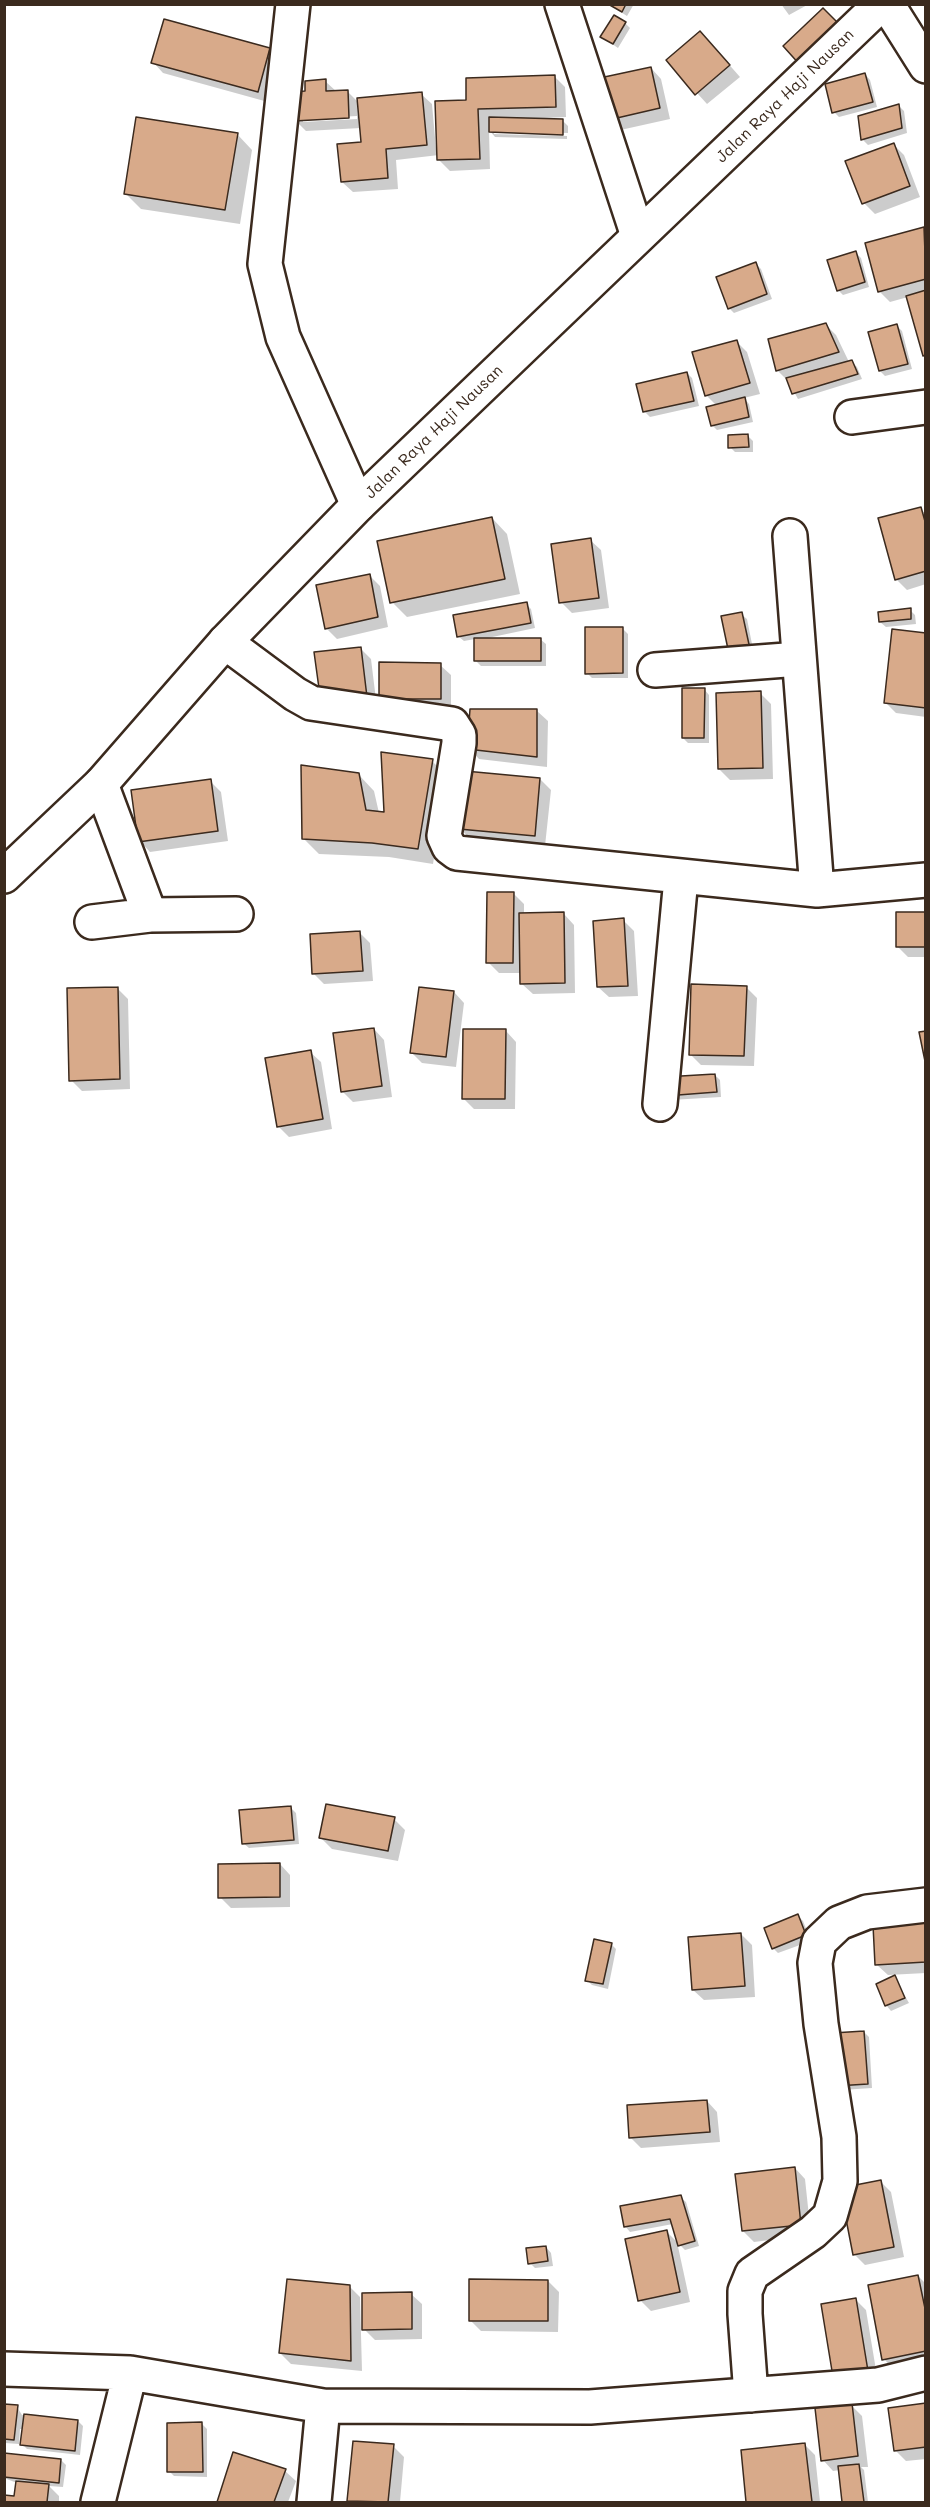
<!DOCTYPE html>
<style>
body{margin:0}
#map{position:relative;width:930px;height:2507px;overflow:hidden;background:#fff;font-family:Mali,sans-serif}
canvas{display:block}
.frame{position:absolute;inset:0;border:6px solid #3b2a1e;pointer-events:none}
</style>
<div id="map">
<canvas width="930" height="2507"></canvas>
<div class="frame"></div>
</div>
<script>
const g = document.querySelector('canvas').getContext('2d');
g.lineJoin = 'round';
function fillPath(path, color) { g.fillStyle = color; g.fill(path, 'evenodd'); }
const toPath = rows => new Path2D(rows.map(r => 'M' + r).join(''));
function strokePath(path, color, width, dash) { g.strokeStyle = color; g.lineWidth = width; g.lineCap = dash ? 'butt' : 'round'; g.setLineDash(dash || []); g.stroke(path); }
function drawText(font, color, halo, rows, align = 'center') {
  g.font = font + ' Mali,sans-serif'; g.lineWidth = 5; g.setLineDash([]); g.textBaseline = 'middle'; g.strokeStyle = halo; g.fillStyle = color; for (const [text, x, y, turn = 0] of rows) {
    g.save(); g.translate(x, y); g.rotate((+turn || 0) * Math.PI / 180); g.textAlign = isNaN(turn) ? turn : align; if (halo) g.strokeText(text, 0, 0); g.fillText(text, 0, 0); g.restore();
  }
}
fillPath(toPath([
 [608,4,634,4,627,16],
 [781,4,809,4,789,15],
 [625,23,630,28,618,48,602,37],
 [711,44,740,77,707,104,668,61],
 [269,50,280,60,268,102,163,73,153,62],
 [651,68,661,79,670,119,616,131,605,120],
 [865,74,870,80,877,107,839,117,834,112],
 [554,76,565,87,566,117,545,118,545,120,563,121,568,126,568,133,494,131,494,134,567,136,567,139,495,137,489,130,490,169,450,171,439,160,439,155,396,160,398,189,353,192,342,182,363,143,361,128,306,131,296,121,307,93,325,81,337,92,347,91,359,103,421,94,432,104,436,149,439,149,468,101],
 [357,116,357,119,303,122,303,119],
 [899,106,904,111,907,133,868,145,863,140,859,117],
 [237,134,252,150,240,224,141,209,125,193],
 [893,144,904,155,920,197,875,214,864,203,847,162],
 [924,229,926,231,926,356,908,297,890,302,879,291],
 [856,253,861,258,869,287,843,295,838,290],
 [756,264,761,269,772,299,734,313,729,308],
 [825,324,836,335,849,362,852,362,857,367,862,379,798,399,788,381,777,370],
 [897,326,902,331,912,369,885,376,880,371],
 [736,341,747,352,760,394,744,398,749,404,753,422,717,430,712,425,717,406,706,395],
 [687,373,692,378,699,406,650,417,645,412,638,385],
 [748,436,753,441,753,452,735,452,730,447],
 [920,509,926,514,926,584,907,590,896,579],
 [492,518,507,534,520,594,407,617,392,602],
 [590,540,601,550,609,608,572,613,561,602],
 [369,575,380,586,388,627,337,639,326,628],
 [526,604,531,609,535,628,483,639,540,639,546,644,546,666,481,666,476,661,475,639,464,641,458,636],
 [910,610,915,615,916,624,886,627,880,622],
 [741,614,747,619,754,654,735,658],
 [623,629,628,634,628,678,592,678,587,673],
 [926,634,926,717,896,713,885,702],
 [360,648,371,659,377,708,333,713],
 [440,665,451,675,451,709,380,698],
 [704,689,709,695,709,743,688,743,683,738],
 [760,693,771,704,773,779,730,780,719,769],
 [537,711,548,721,547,767,479,759,469,748],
 [432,761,447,776,433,864,389,857,319,854,304,839,359,775,374,791,379,813,385,814],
 [540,779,551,790,545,846,471,839,460,829],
 [210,781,221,792,228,841,150,852,140,841],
 [513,893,524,904,524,915,564,914,574,925,575,993,533,994,522,984,522,973,499,973,488,962],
 [926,913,926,957,908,957,897,946],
 [623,920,634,931,638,996,609,997,598,987],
 [360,933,370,943,373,981,324,984,314,974],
 [746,987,757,998,754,1066,701,1065,690,1054],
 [117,988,128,999,130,1089,82,1091,71,1080],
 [454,992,464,1003,456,1067,422,1063,412,1053],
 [374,1029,384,1040,392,1097,353,1102,342,1091],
 [506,1031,516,1042,515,1109,474,1109,463,1098],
 [310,1052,321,1062,332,1129,289,1137,278,1126],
 [715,1075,720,1080,721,1097,671,1100,666,1095],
 [291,1808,296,1813,299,1844,249,1848,243,1843],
 [394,1819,405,1830,398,1861,332,1849,321,1838],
 [280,1864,290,1875,290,1907,231,1908,220,1897],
 [798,1916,803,1921,811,1941,778,1953,773,1948],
 [926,1923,926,1973,888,1975,877,1965],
 [741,1934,752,1945,755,1997,704,2000,693,1990],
 [611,1944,616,1949,608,1989,592,1985,587,1980],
 [894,1977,909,2003,891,2011,886,2005],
 [864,2032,869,2037,872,2088,842,2090],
 [707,2101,717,2112,720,2142,641,2148,630,2137],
 [795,2168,805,2179,811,2235,754,2242,743,2231],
 [880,2181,891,2192,904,2257,865,2265,854,2254],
 [680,2197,686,2202,699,2246,685,2250,680,2245,673,2224,630,2232,625,2226],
 [666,2231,677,2242,690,2302,651,2311,640,2300],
 [546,2247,551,2253,553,2266,535,2268,530,2263],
 [918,2276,926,2284,926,2364,894,2370,884,2359],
 [548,2281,559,2292,558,2332,481,2331,470,2320],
 [349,2286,360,2297,362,2371,291,2364,280,2353],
 [411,2294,422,2304,422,2339,375,2340,364,2329],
 [855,2299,866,2310,878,2382,845,2387],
 [926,2404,926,2459,906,2461,896,2451],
 [851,2405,862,2416,868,2467,861,2467,864,2470,868,2502,843,2502,840,2470,833,2471,823,2460],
 [4,2406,17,2407,22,2415,78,2421,83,2426,80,2455,27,2449,22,2444,23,2429,20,2429,19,2444,5,2443],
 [202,2424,207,2429,207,2477,174,2476,169,2471],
 [804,2444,815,2455,820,2502,748,2502,742,2451],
 [393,2446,404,2457,400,2502,350,2502,348,2501],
 [234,2454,285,2471,296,2481,288,2502,218,2502],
 [4,2460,61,2460,66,2465,63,2487,49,2486,59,2496,59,2502,4,2502,4,2497,15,2498,17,2483,4,2478]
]), '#0003');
const building = toPath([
 [608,4,626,4,622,12,608,4],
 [823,8,842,27,801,66,783,46,823,8],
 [614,15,626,22,613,44,600,37,614,15],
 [164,19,270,48,258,92,151,63,164,19],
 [700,31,730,65,695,95,666,60,700,31],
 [651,67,660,108,604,121,595,79,651,67],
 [865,73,873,102,832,113,825,84,865,73],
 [555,75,556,107,478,109,480,159,437,160,435,101,466,100,466,78,555,75],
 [326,79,326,91,348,90,349,118,294,121,292,92,305,91,305,81,326,79],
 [422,92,427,145,386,149,388,178,341,182,337,144,361,142,357,98,422,92],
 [899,104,902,128,861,140,858,116,899,104],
 [136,117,238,133,225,210,124,194,136,117],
 [489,117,563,119,563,135,489,132,489,117],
 [894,143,910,186,862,204,845,161,894,143],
 [924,227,926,279,878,292,865,243,924,227],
 [856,251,865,282,837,291,827,260,856,251],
 [756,262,767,294,728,309,716,277,756,262],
 [926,290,926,355,923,356,906,296,926,290],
 [826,323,839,352,776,371,768,339,826,323],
 [897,324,908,364,879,371,868,332,897,324],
 [737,340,750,383,705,396,692,352,737,340],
 [852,360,858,374,792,394,786,378,852,360],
 [687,372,694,401,643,412,636,384,687,372],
 [745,397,749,417,711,426,706,407,745,397],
 [748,434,749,447,728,448,728,435,748,434],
 [921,507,926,525,926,571,895,580,878,518,921,507],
 [492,517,505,579,390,603,377,541,492,517],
 [591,538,599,598,559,603,551,544,591,538],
 [370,574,378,617,325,629,316,585,370,574],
 [527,602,531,623,457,637,453,615,527,602],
 [911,608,911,619,879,622,878,612,911,608],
 [742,612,750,649,729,654,721,616,742,612],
 [585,627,623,627,623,673,585,674,585,627],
 [892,629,926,633,926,708,884,703,892,629],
 [474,638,541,638,541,661,474,661,474,638],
 [361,647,367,697,321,703,314,652,361,647],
 [379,662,441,663,441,699,379,699,379,662],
 [682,688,705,688,704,738,682,738,682,688],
 [761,691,763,768,718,769,716,693,761,691],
 [470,709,537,709,537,757,467,749,470,709],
 [381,752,433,759,418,849,372,843,302,839,301,765,359,773,366,810,384,812,381,752],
 [465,771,540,778,535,836,459,829,465,771],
 [211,779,218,831,138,842,131,790,211,779],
 [487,892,514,892,513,963,486,963,487,892],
 [564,912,565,983,520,984,519,913,564,912],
 [896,912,926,912,926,947,896,947,896,912],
 [624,918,628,986,597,987,593,921,624,918],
 [360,931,363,971,312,974,310,934,360,931],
 [691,984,747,986,744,1056,689,1055,691,984],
 [118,987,120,1079,69,1081,67,988,118,987],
 [419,987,454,991,446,1057,410,1053,419,987],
 [374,1028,382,1086,341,1092,333,1033,374,1028],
 [463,1029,506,1029,505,1099,462,1099,463,1029],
 [926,1031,926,1066,919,1032,926,1031],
 [311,1050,323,1119,277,1127,265,1058,311,1050],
 [715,1074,717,1092,665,1096,664,1077,715,1074],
 [326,1804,395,1817,388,1851,319,1838,326,1804],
 [291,1806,294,1840,242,1844,239,1810,291,1806],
 [280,1863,280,1897,218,1898,218,1864,280,1863],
 [798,1914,806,1935,772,1949,764,1928,798,1914],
 [926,1922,926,1962,875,1965,873,1925,926,1922],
 [741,1933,745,1986,692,1990,688,1937,741,1933],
 [594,1939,612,1943,603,1984,585,1981,594,1939],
 [895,1975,905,1998,885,2006,876,1984,895,1975],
 [864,2031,868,2084,836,2086,833,2033,864,2031],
 [707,2100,710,2132,629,2138,627,2105,707,2100],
 [795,2167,801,2225,742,2231,735,2174,795,2167],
 [881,2180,894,2247,853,2255,840,2188,881,2180],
 [681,2195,695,2241,678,2246,670,2219,624,2227,620,2206,681,2195],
 [667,2230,680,2292,638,2301,625,2239,667,2230],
 [546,2246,548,2261,528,2264,526,2248,546,2246],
 [918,2275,926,2313,926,2351,882,2360,868,2285,918,2275],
 [287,2279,350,2285,351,2361,279,2353,287,2279],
 [469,2279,548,2280,548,2321,469,2321,469,2279],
 [412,2292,412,2329,362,2330,362,2293,412,2292],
 [856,2298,868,2371,833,2377,821,2304,856,2298],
 [852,2403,858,2456,821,2461,815,2408,852,2403],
 [926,2403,926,2447,894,2451,888,2408,926,2403],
 [4,2404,18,2405,14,2440,4,2439,4,2404],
 [24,2414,78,2420,75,2451,20,2445,24,2414],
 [202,2422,203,2472,167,2472,167,2423,202,2422],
 [353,2441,394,2444,388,2502,347,2501,353,2441],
 [805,2443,812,2502,746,2502,741,2450,805,2443],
 [233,2452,286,2469,274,2502,217,2502,233,2452],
 [4,2453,61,2459,59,2483,4,2477,4,2453],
 [859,2464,864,2502,842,2502,838,2466,859,2464],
 [16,2481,49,2484,47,2502,4,2502,4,2495,14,2496,16,2481]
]);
fillPath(building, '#d8aa8a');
strokePath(building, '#3b2a1e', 1.5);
const minor = toPath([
 [293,4,265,264,283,337,358,505],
 [562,4,638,236],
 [887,4,926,66],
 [852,417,926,407],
 [790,536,817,890],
 [225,642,295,694,311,703,452,724,459,735,459,743,444,836,449,847,457,853,817,890,926,880],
 [655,670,799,659],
 [101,784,150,915,236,914],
 [92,922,150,915],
 [660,1104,681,878],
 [4,2369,130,2373],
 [751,2395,745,2314,745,2291,752,2274,813,2232,830,2216,840,2181,839,2137,821,2024,815,1963,819,1942,839,1923,867,1912,926,1905],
 [98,2502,130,2373,323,2406,590,2407,878,2385,926,2373],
 [314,2502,323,2406]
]);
const major = toPath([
 [4,876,101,784,225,642,358,505,881,4]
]);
strokePath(minor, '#3b2a1e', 38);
strokePath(major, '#3b2a1e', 38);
strokePath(minor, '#fff', 33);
strokePath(major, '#fff', 33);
drawText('16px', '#3b2a1e', '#fff', [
 ["Jalan Raya Haji Nausan",785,96,-44],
 ["Jalan Raya Haji Nausan",434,432,-44]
]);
</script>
